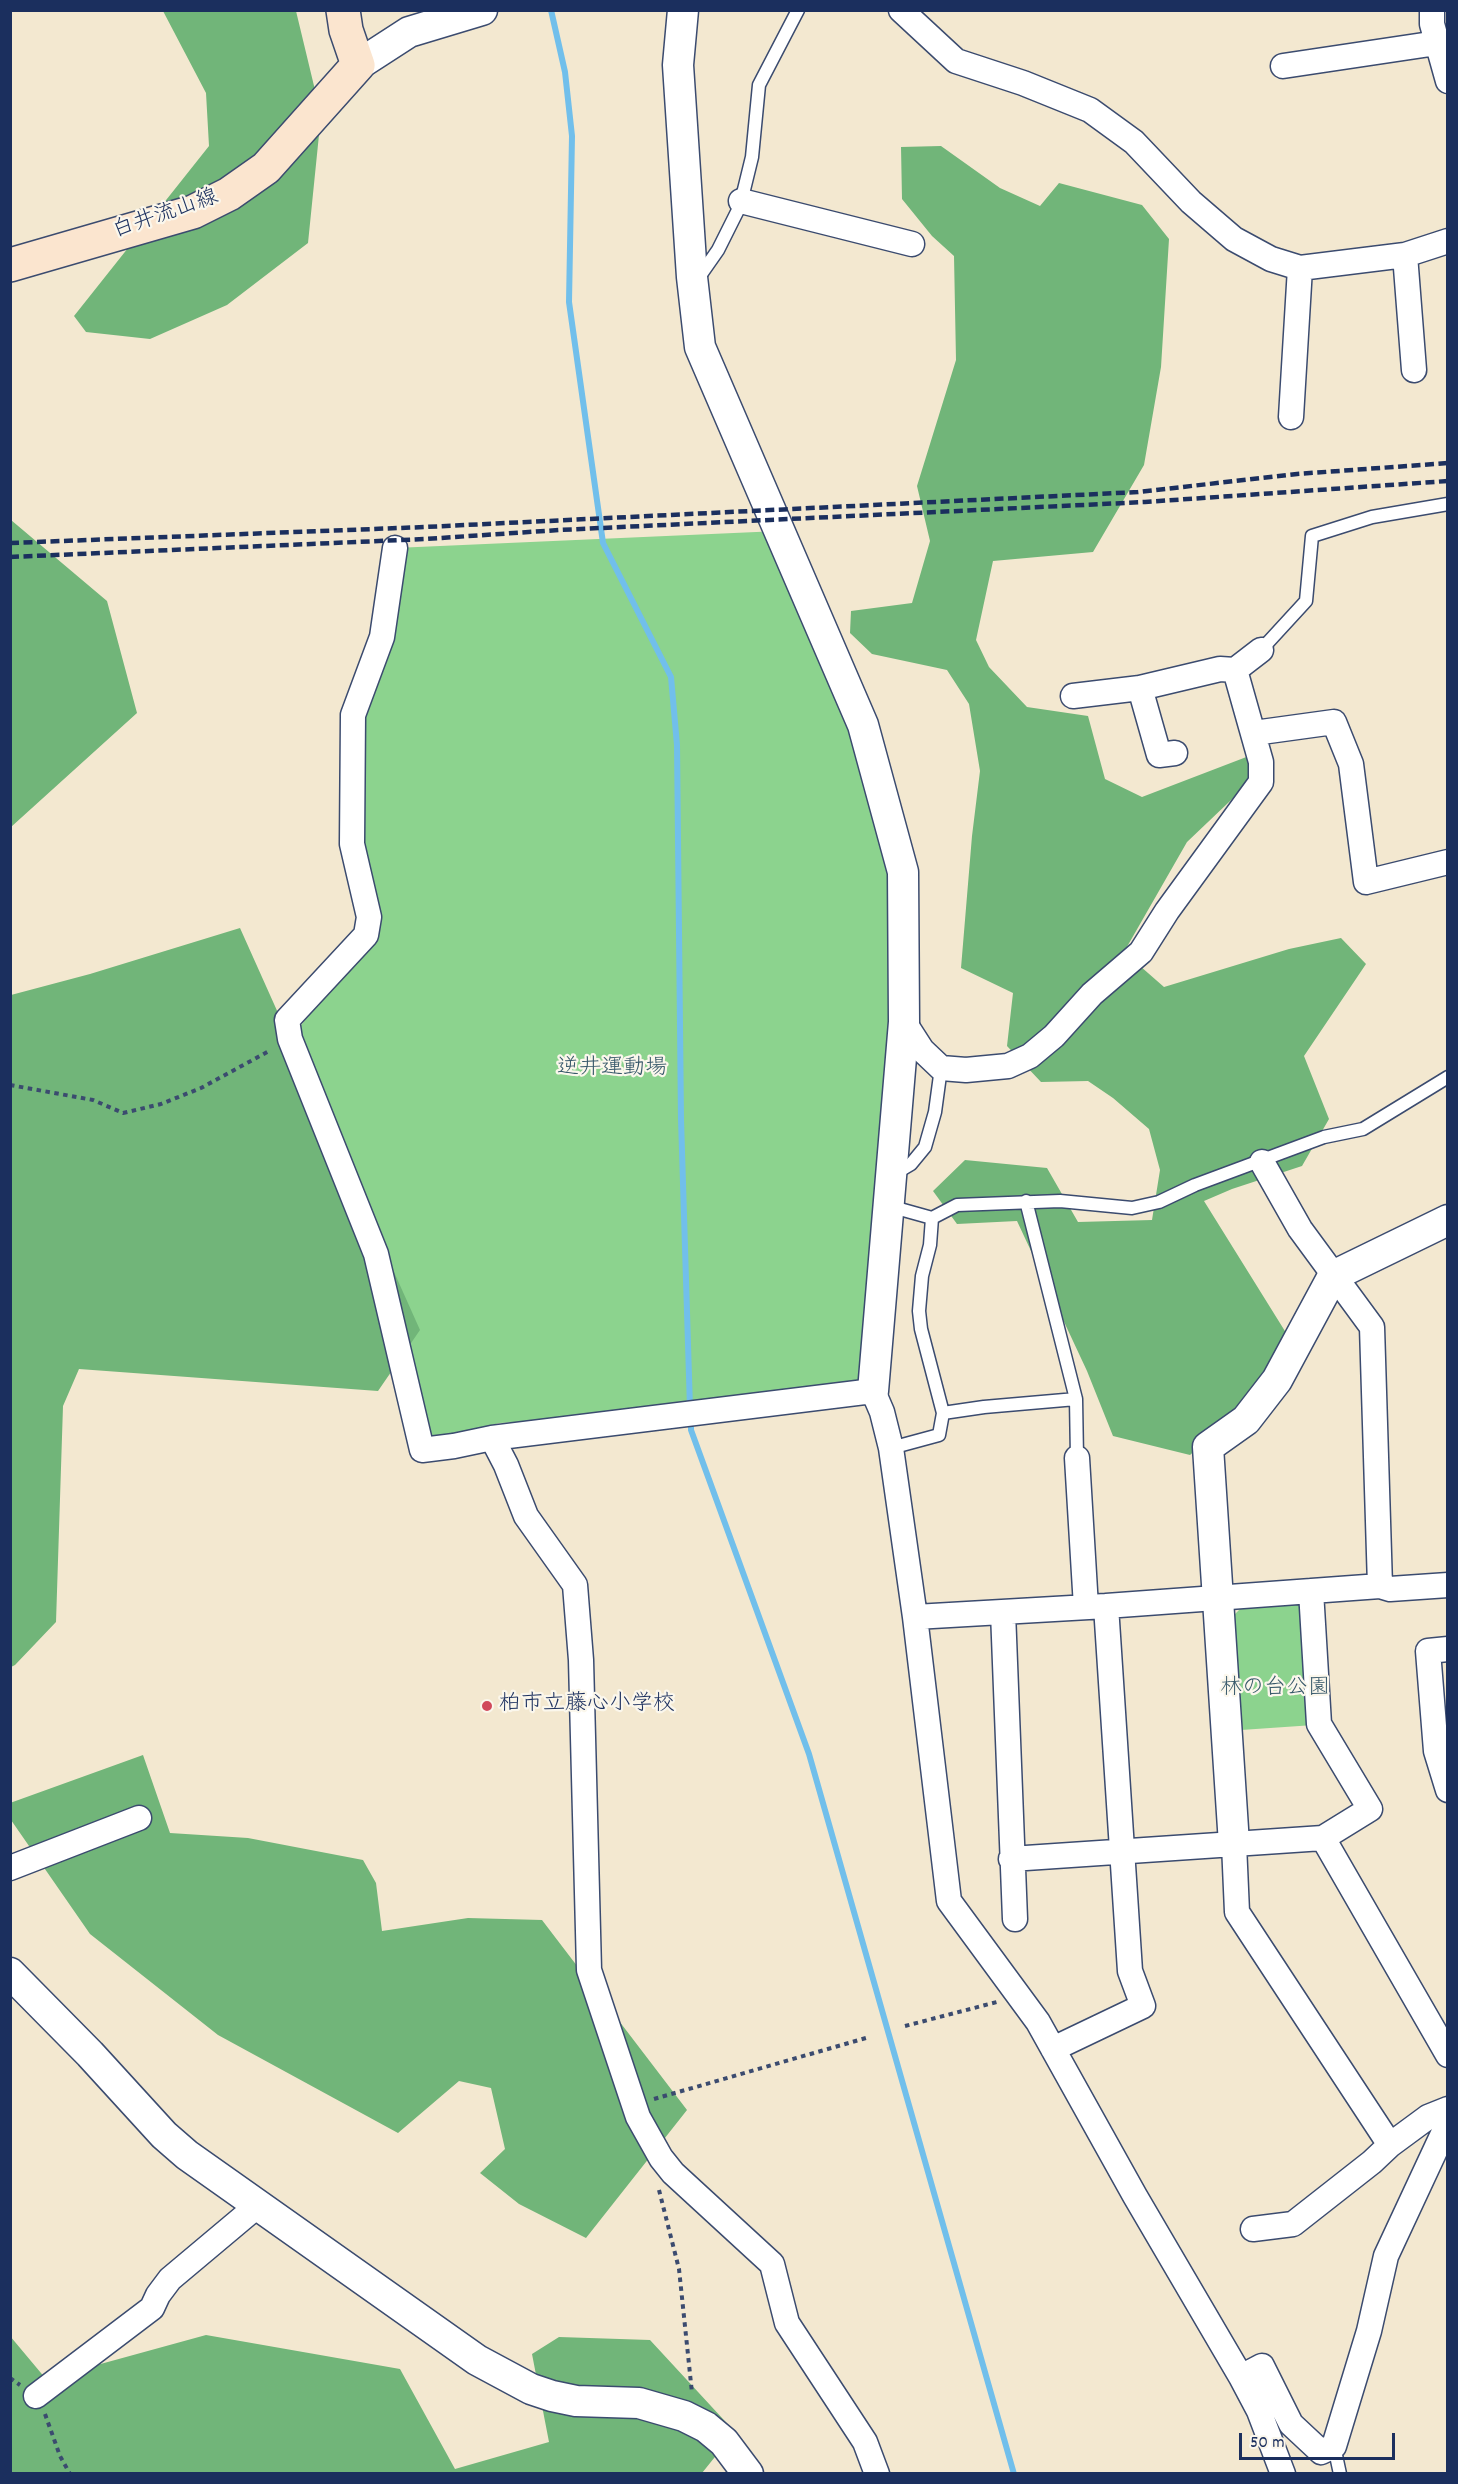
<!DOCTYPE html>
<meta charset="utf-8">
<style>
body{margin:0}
#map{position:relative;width:1458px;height:2484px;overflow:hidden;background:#f3e8d0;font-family:Dekko,sans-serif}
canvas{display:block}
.frame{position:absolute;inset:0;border:12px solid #1b2f5e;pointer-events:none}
.scale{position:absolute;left:1239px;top:2433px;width:156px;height:27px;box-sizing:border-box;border:3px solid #1b2f5e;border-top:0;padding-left:8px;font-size:18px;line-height:21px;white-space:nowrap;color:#1b2f5e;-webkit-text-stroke:4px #fbf7ec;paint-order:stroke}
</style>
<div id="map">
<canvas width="1458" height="2484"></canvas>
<div class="frame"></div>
<div class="scale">50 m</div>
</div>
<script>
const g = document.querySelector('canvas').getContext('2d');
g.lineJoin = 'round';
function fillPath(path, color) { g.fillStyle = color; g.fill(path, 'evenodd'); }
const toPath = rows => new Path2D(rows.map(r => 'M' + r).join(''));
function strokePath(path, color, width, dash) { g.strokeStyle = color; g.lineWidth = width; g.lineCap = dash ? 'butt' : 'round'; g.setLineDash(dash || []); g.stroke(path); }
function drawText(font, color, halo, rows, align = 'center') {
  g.font = font + ' Dekko,"Klee One",sans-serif'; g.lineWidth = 4.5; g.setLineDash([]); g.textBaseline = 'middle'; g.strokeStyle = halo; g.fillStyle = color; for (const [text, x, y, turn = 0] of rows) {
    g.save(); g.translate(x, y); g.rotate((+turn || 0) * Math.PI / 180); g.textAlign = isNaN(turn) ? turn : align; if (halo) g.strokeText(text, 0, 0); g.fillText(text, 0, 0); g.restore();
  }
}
fillPath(toPath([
 [779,531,903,872,873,1391,714,1411,500,1423,431,1439,290,1039,314,1009,369,917,353,715,395,548],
 [1303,1601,1314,1725,1241,1730,1233,1616,1244,1605]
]), '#8cd38e');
fillPath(toPath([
 [163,11,296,11,321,115,308,243,227,305,150,339,86,332,74,316,209,146,206,93],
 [941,146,1000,188,1040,206,1059,183,1142,205,1169,239,1161,367,1144,465,1093,552,993,561,976,640,989,667,1027,707,1088,716,1105,779,1142,797,1249,756,1249,783,1187,842,1124,952,1164,987,1289,949,1341,938,1366,964,1304,1056,1329,1119,1302,1166,1232,1189,1204,1201,1288,1336,1240,1410,1190,1455,1113,1436,1087,1371,1017,1221,957,1224,933,1191,965,1160,1047,1168,1078,1222,1152,1220,1160,1170,1149,1129,1113,1098,1088,1081,1041,1082,1007,1046,1013,993,961,968,972,836,980,771,969,704,947,670,872,654,850,633,851,611,912,603,930,541,917,486,956,360,954,256,932,236,902,199,901,147],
 [11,520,107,601,137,713,11,827],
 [240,928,420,1330,378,1391,79,1369,63,1406,56,1622,15,1665,11,1667,11,995,90,974],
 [143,1755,170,1833,248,1838,363,1860,376,1883,382,1931,468,1918,542,1920,687,2110,586,2238,519,2204,480,2173,505,2149,491,2088,459,2081,398,2133,218,2035,90,1934,11,1820,10,1803],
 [206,2335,400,2369,455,2469,549,2442,532,2354,559,2337,650,2340,735,2432,702,2473,11,2473,10,2336,46,2379]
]), '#71b579');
strokePath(toPath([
 [551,10,565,72,572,136,569,302,603,543,671,677,677,745,681,1119,690,1408],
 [691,1418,691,1430,809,1754,1014,2474]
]), '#71bfeb', 6);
const service = toPath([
 [697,280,718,250,740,206,752,157,759,85,798,10],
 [1261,650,1306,601,1312,536,1372,517,1448,504],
 [894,1174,911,1164,925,1147,935,1112,941,1068],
 [1026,1201,1076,1399,1077,1458],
 [889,1206,932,1218,957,1205,1060,1201,1132,1208,1159,1202,1195,1185,1324,1137,1363,1129,1448,1077],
 [943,1413,984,1407,1076,1399],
 [891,1448,939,1435,943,1413,921,1329,919,1311,922,1276,930,1245,932,1218],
 [1334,2446,1340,2474]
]);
const minor = toPath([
 [901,10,956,61,1023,83,1090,110,1134,142,1191,202,1234,239,1271,259,1300,268,1405,255,1448,241],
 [1432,10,1432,24,1448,81],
 [1283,66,1437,43],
 [741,201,912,244],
 [1405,255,1414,370],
 [1291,417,1300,268],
 [395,548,382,637,353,715,352,844,369,917,366,935,287,1020,290,1039,376,1254,422,1450,454,1446,492,1438,873,1391,882,1412,891,1448,915,1617,949,1901,1038,2022,1135,2196,1241,2377,1259,2411,1283,2474],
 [1235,670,1261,650],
 [1073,696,1140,688],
 [1254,733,1334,722,1351,764,1366,882,1448,862],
 [904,1022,922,1050,941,1068,966,1070,1008,1066,1030,1056,1054,1036,1092,994,1141,952,1167,911,1261,782,1261,762,1235,670,1220,669,1140,688,1159,755,1175,753],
 [492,1438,506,1465,526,1516,575,1585,581,1660,589,1970,638,2117,661,2158,673,2173,772,2264,787,2323,865,2442,877,2474],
 [1077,1458,1086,1607],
 [1380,1586,1390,1589,1448,1585],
 [1003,1612,1015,1919],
 [915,1617,1106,1606,1380,1586,1372,1327,1300,1229,1262,1162],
 [1448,1649,1428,1651,1436,1751,1448,1790],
 [1323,1838,1448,2055],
 [1234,1844,1237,1912,1390,2145],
 [1011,1859,1323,1838,1370,1809,1319,1724,1311,1591],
 [10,1868,139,1818],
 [1053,2049,1143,2006,1130,1971,1106,1606],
 [1253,2229,1293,2224,1372,2162,1390,2145,1428,2117,1448,2109],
 [1241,2377,1262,2366,1291,2424,1321,2452,1334,2446,1369,2331,1386,2256,1448,2123],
 [36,2396,152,2308,158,2295,170,2279,257,2206]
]);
const tertiary = toPath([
 [683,10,678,65,692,277,700,347,863,725,903,872,904,1022,873,1391],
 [358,65,409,32,482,10],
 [1234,1844,1208,1447,1246,1420,1277,1380,1333,1276,1448,1220],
 [10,1973,90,2054,164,2135,187,2155,477,2360,531,2389,552,2396,576,2401,639,2403,684,2416,706,2427,724,2442,748,2474]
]);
const secondary = toPath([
 [10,265,193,212,229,194,266,168,358,65,346,30,343,10]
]);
strokePath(service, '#3b4b6f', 15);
strokePath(minor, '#3b4b6f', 27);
strokePath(tertiary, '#3b4b6f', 33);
strokePath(secondary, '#3b4b6f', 36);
strokePath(toPath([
 [10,1085,93,1100,123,1113,161,1104,201,1088,271,1050],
 [905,2026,997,2002],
 [654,2099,866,2038],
 [659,2190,679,2269,692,2393],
 [10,2378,20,2385],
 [45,2414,60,2456,70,2474]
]), '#3b4b6f', 4, [4.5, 4.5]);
strokePath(service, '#fff', 12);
strokePath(minor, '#fff', 24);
strokePath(tertiary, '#fff', 30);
strokePath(secondary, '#fbe5cf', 33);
strokePath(toPath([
 [10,543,425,527,1138,492,1297,474,1448,463],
 [10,557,425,539,559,530,1145,502,1448,481]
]), '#1b2f5e', 4.5, [9, 4.5]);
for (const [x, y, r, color] of [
 [487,1706,6,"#d1495b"]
]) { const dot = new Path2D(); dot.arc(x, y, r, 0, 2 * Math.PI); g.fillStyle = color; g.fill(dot); strokePath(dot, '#fbf7ec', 2); }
drawText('22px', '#1b2f5e', '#fbf7ec', [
 ["白井流山線",166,216,-19]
]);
drawText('22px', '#37586a', '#fbf7ec', [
 ["逆井運動場",612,1070],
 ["林の台公園",1275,1690]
]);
drawText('22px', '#1b2f5e', '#fbf7ec', [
 ["柏市立藤心小学校",499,1706]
], 'left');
</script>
